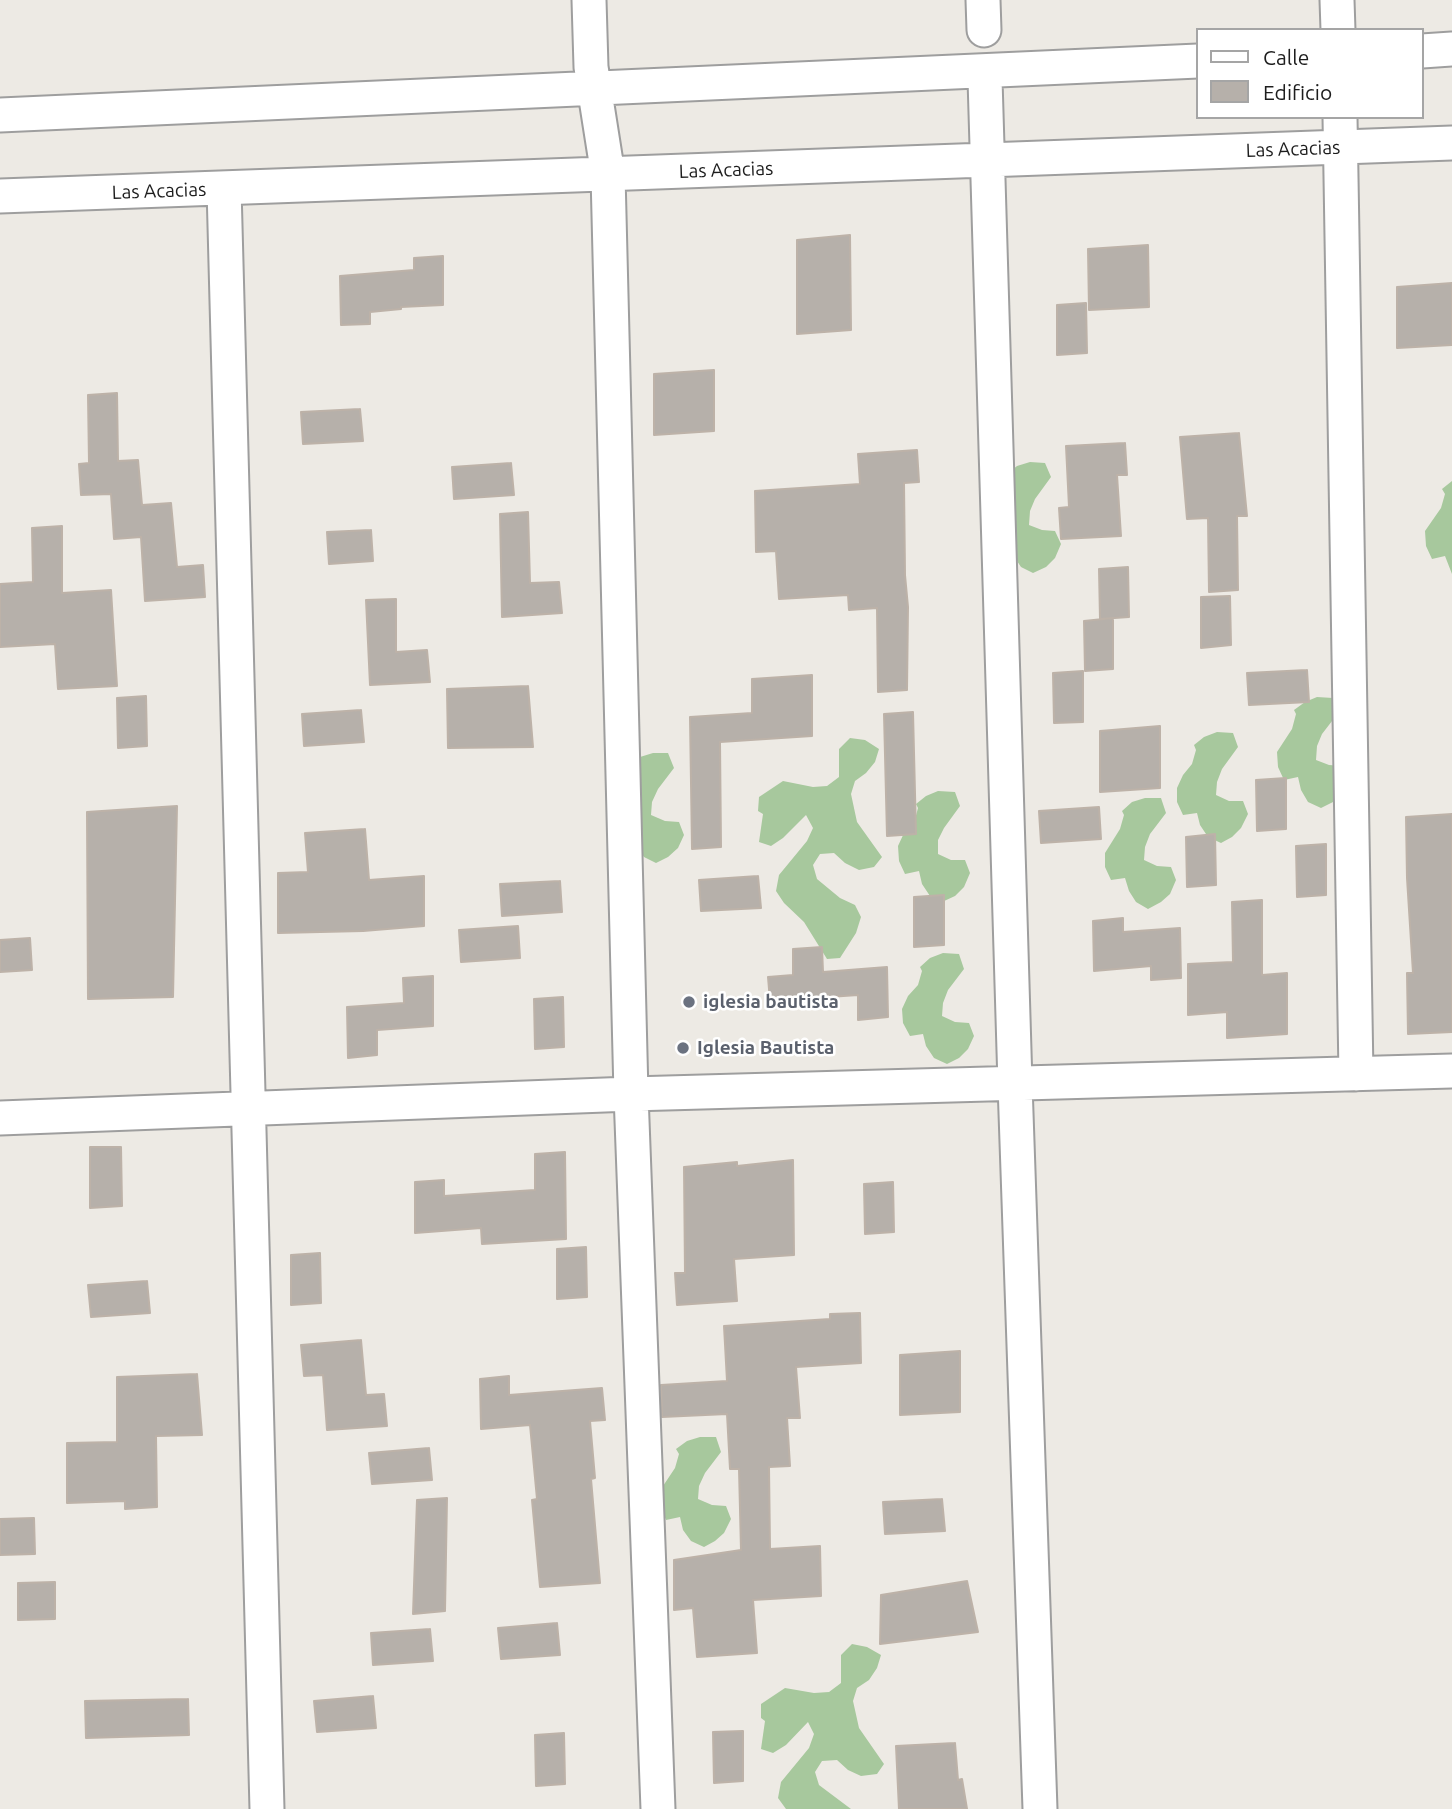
<!DOCTYPE html>
<style>
body{margin:0}
#map{position:relative;width:1452px;height:1809px;overflow:hidden;background:#edeae4;font-family:Ubuntu,sans-serif}
canvas{display:block}
.legend{position:absolute;left:1196px;top:28px;width:228px;height:91px;box-sizing:border-box;background:#fff;border:2px solid #a5a5a5;margin:0;padding:9px 12px;list-style:none;font-size:21px;color:#1d1d1d}
.legend li{display:flex;align-items:center;gap:14px;height:35px}
.legend b{width:35px;border:2px solid #a5a5a5}
</style>
<div id="map">
<canvas width="1452" height="1809"></canvas>
<ul class="legend">
<li><b style="height:9px;background:#fff"></b>Calle</li>
<li><b style="height:19px;background:#b6b0aa"></b>Edificio</li>
</ul>
</div>
<script>
const g = document.querySelector('canvas').getContext('2d');
g.lineJoin = 'round';
function fillPath(path, color) { g.fillStyle = color; g.fill(path, 'evenodd'); }
const toPath = rows => new Path2D(rows.map(r => 'M' + r).join(''));
function strokePath(path, color, width, dash) { g.strokeStyle = color; g.lineWidth = width; g.lineCap = dash ? 'butt' : 'round'; g.setLineDash(dash || []); g.stroke(path); }
function drawText(font, color, halo, rows, align = 'center') {
  g.font = font + ' Ubuntu,sans-serif'; g.lineWidth = 5; g.setLineDash([]); g.textBaseline = 'middle'; g.strokeStyle = halo; g.fillStyle = color; for (const [text, x, y, turn = 0] of rows) {
    g.save(); g.translate(x, y); g.rotate((+turn || 0) * Math.PI / 180); g.textAlign = isNaN(turn) ? turn : align; if (halo) g.strokeText(text, 0, 0); g.fillText(text, 0, 0); g.restore();
  }
}
fillPath(toPath([
 [1030,462,1045,463,1051,477,1035,499,1030,511,1029,525,1042,530,1055,531,1061,544,1055,558,1046,567,1033,573,1021,567,1013,555,1006,475,1017,466],
 [1452,481,1452,574,1445,556,1432,559,1426,546,1425,531,1441,508,1445,494,1442,489],
 [1317,697,1333,698,1339,712,1322,734,1317,746,1316,760,1329,765,1343,766,1342,793,1333,802,1321,808,1308,802,1301,790,1298,777,1284,780,1278,767,1277,752,1292,729,1296,714,1294,710,1305,702],
 [1217,732,1233,733,1238,747,1222,769,1217,782,1216,795,1229,801,1243,801,1248,814,1241,828,1232,837,1221,843,1208,837,1200,825,1197,813,1183,815,1177,802,1177,788,1183,775,1192,764,1196,750,1194,745,1204,737],
 [850,738,865,740,879,749,875,762,866,773,855,781,851,794,857,822,882,857,874,867,859,870,845,863,834,853,820,854,813,865,817,879,840,898,855,905,861,917,856,933,840,958,827,959,804,922,784,903,776,891,779,875,807,841,813,828,806,815,783,838,771,846,759,842,763,814,758,811,759,797,783,781,813,787,827,786,839,777,839,749],
 [653,753,668,753,674,768,658,789,652,802,651,815,665,821,679,822,684,835,678,848,668,857,656,863,644,857,636,846,629,766,640,757],
 [938,791,955,792,960,806,944,828,938,840,938,854,951,860,965,860,970,873,964,887,955,896,942,902,930,896,922,884,919,871,905,874,899,861,898,846,904,833,914,823,918,808,916,804,926,796],
 [1145,798,1161,798,1166,813,1150,834,1145,847,1144,860,1157,866,1171,867,1176,880,1170,894,1161,902,1148,909,1136,902,1129,891,1125,878,1111,880,1105,867,1105,853,1120,829,1124,815,1122,811,1132,802],
 [943,953,959,954,964,969,948,990,943,1003,942,1016,955,1022,969,1023,974,1036,968,1049,959,1058,947,1064,934,1058,926,1046,923,1034,910,1036,903,1023,902,1009,908,996,918,985,922,971,920,967,930,958],
 [700,1437,716,1437,721,1452,705,1473,699,1486,698,1499,712,1505,726,1506,731,1519,724,1533,715,1541,704,1547,691,1541,683,1530,680,1517,666,1520,660,1506,659,1492,675,1468,679,1454,676,1449,687,1441],
 [852,1644,867,1647,881,1655,877,1668,869,1680,857,1688,853,1701,859,1728,884,1764,877,1774,861,1776,848,1770,837,1760,822,1761,815,1772,819,1785,851,1809,786,1809,778,1798,781,1782,809,1748,814,1734,808,1722,786,1745,773,1753,761,1749,765,1721,761,1718,761,1704,785,1688,814,1693,829,1692,841,1683,841,1655]
]), '#a7c89d');
const building = toPath([
 [850,235,851,330,797,334,797,240,850,235],
 [1148,245,1149,307,1089,310,1088,249,1148,245],
 [443,256,443,305,401,307,401,309,370,312,370,324,341,325,340,276,414,270,414,258,443,256],
 [1452,283,1452,345,1397,348,1397,287,1452,283],
 [1086,303,1087,353,1057,355,1057,305,1086,303],
 [714,370,714,431,654,435,654,374,714,370],
 [117,393,118,461,138,460,142,505,171,503,177,567,203,565,205,597,145,601,141,537,114,539,111,494,81,495,79,464,89,463,88,395,117,393],
 [360,409,363,441,303,444,301,412,360,409],
 [1239,433,1247,516,1237,516,1238,590,1209,592,1208,518,1187,519,1180,437,1239,433],
 [1125,443,1127,475,1117,475,1121,536,1061,539,1059,508,1069,507,1066,446,1125,443],
 [917,450,919,482,904,483,905,575,908,607,907,690,878,692,877,608,849,610,848,595,779,599,776,551,756,552,755,491,860,484,858,454,917,450],
 [511,463,514,495,454,499,452,467,511,463],
 [528,512,530,583,559,582,562,613,502,617,500,514,528,512],
 [62,526,62,593,111,590,117,686,58,689,55,644,0,647,0,584,33,582,32,528,62,526],
 [371,530,373,561,329,564,327,532,371,530],
 [1128,567,1129,617,1100,619,1099,569,1128,567],
 [1230,596,1231,645,1201,648,1201,597,1230,596],
 [396,599,396,652,427,650,430,682,370,685,366,600,396,599],
 [1113,618,1113,669,1085,671,1084,621,1113,618],
 [1307,670,1309,702,1249,705,1247,673,1307,670],
 [1083,671,1083,722,1054,723,1053,673,1083,671],
 [812,675,812,736,720,742,721,847,692,849,690,717,752,713,752,679,812,675],
 [528,686,533,747,448,748,447,689,528,686],
 [146,696,147,746,118,748,117,698,146,696],
 [361,710,364,742,304,746,302,714,361,710],
 [913,712,916,834,887,836,884,714,913,712],
 [1160,726,1160,788,1100,792,1100,731,1160,726],
 [1286,778,1286,829,1257,831,1256,780,1286,778],
 [177,806,173,997,88,999,87,812,177,806],
 [1099,807,1101,839,1041,843,1039,811,1099,807],
 [1452,814,1452,1032,1408,1034,1407,973,1413,973,1407,878,1406,817,1452,814],
 [365,829,369,880,424,876,424,926,363,931,278,933,278,873,308,872,305,833,365,829],
 [1215,834,1216,885,1187,887,1186,837,1215,834],
 [1326,844,1326,895,1297,897,1296,846,1326,844],
 [758,876,761,908,701,911,699,880,758,876],
 [560,881,562,912,502,916,500,884,560,881],
 [944,895,944,945,914,947,914,897,944,895],
 [1262,900,1262,975,1287,973,1287,1034,1227,1038,1227,1012,1188,1015,1188,964,1233,962,1232,902,1262,900],
 [1123,918,1123,932,1180,928,1181,978,1151,980,1151,966,1094,971,1093,921,1123,918],
 [518,926,520,958,461,962,459,930,518,926],
 [30,938,32,970,0,972,0,940,30,938],
 [822,947,823,972,887,967,888,1017,858,1020,858,995,770,1001,768,977,793,975,793,949,822,947],
 [433,976,433,1026,377,1030,377,1055,348,1058,347,1007,404,1003,403,978,433,976],
 [563,997,564,1047,535,1049,534,999,563,997],
 [90,1147,121,1147,122,1206,90,1208,90,1147],
 [565,1152,566,1239,482,1244,481,1228,415,1233,415,1182,444,1180,444,1196,535,1190,535,1154,565,1152],
 [793,1160,794,1255,734,1259,737,1301,677,1305,675,1273,685,1273,684,1167,737,1162,737,1166,793,1160],
 [893,1182,894,1232,865,1234,864,1184,893,1182],
 [586,1247,587,1297,557,1299,557,1249,586,1247],
 [320,1253,321,1303,291,1305,291,1255,320,1253],
 [147,1281,150,1313,91,1317,88,1285,147,1281],
 [860,1313,861,1363,796,1367,800,1418,787,1418,790,1466,769,1467,770,1549,820,1546,821,1596,753,1600,757,1653,697,1657,693,1608,674,1610,674,1560,741,1550,739,1469,730,1469,727,1414,662,1417,661,1385,727,1381,724,1326,830,1319,830,1314,860,1313],
 [361,1340,366,1395,384,1394,387,1426,327,1430,323,1375,304,1376,301,1345,361,1340],
 [960,1351,960,1412,900,1415,900,1355,960,1351],
 [197,1374,202,1435,156,1436,157,1507,125,1509,125,1501,67,1503,67,1443,117,1442,117,1377,197,1374],
 [509,1376,509,1395,602,1388,605,1420,590,1421,595,1478,591,1479,600,1583,540,1587,532,1500,537,1499,530,1425,481,1429,480,1379,509,1376],
 [429,1448,432,1480,372,1484,369,1453,429,1448],
 [447,1498,445,1611,413,1614,417,1500,447,1498],
 [942,1499,945,1531,885,1534,883,1502,942,1499],
 [34,1518,35,1554,0,1555,0,1519,34,1518],
 [967,1581,978,1632,880,1644,881,1595,967,1581],
 [55,1582,55,1619,18,1620,18,1583,55,1582],
 [557,1623,560,1655,501,1659,498,1628,557,1623],
 [430,1629,433,1661,373,1665,371,1633,430,1629],
 [373,1696,376,1728,317,1732,314,1701,373,1696],
 [188,1699,189,1735,86,1738,85,1701,188,1699],
 [743,1731,743,1781,714,1783,713,1732,743,1731],
 [564,1733,565,1784,536,1786,535,1735,564,1733],
 [955,1743,958,1780,962,1779,967,1809,899,1809,896,1746,955,1743]
]);
fillPath(building, '#b6b0aa');
strokePath(building, '#bdb2a8', 2);
const street = toPath([
 [983,0,984,30],
 [1337,0,1338,30],
 [1422,51,1452,49],
 [985,79,1015,1084,1040,1809],
 [0,115,1198,61],
 [1340,117,1356,1074],
 [224,188,267,1809],
 [0,196,1452,143],
 [0,1118,631,1094,608,175,591,67,589,0],
 [658,1809,631,1094,1452,1071]
]);
strokePath(street, '#9e9e9e', 37);
strokePath(street, '#fff', 33);
for (const [x, y, r, color] of [
 [689,1002,7,"#6b7280"],
 [683,1048,7,"#6b7280"]
]) { const dot = new Path2D(); dot.arc(x, y, r, 0, 2 * Math.PI); g.fillStyle = color; g.fill(dot); strokePath(dot, '#fff', 2.5); }
drawText('19px', '#1d1d1d', '#fff', [
 ["Las Acacias",1293,149,-2],
 ["Las Acacias",726,170,-2],
 ["Las Acacias",159,191,-2]
]);
drawText('bold 19px', '#5b616d', '#fff', [
 ["iglesia bautista",703,1002],
 ["Iglesia Bautista",697,1048]
], 'left');
</script>
